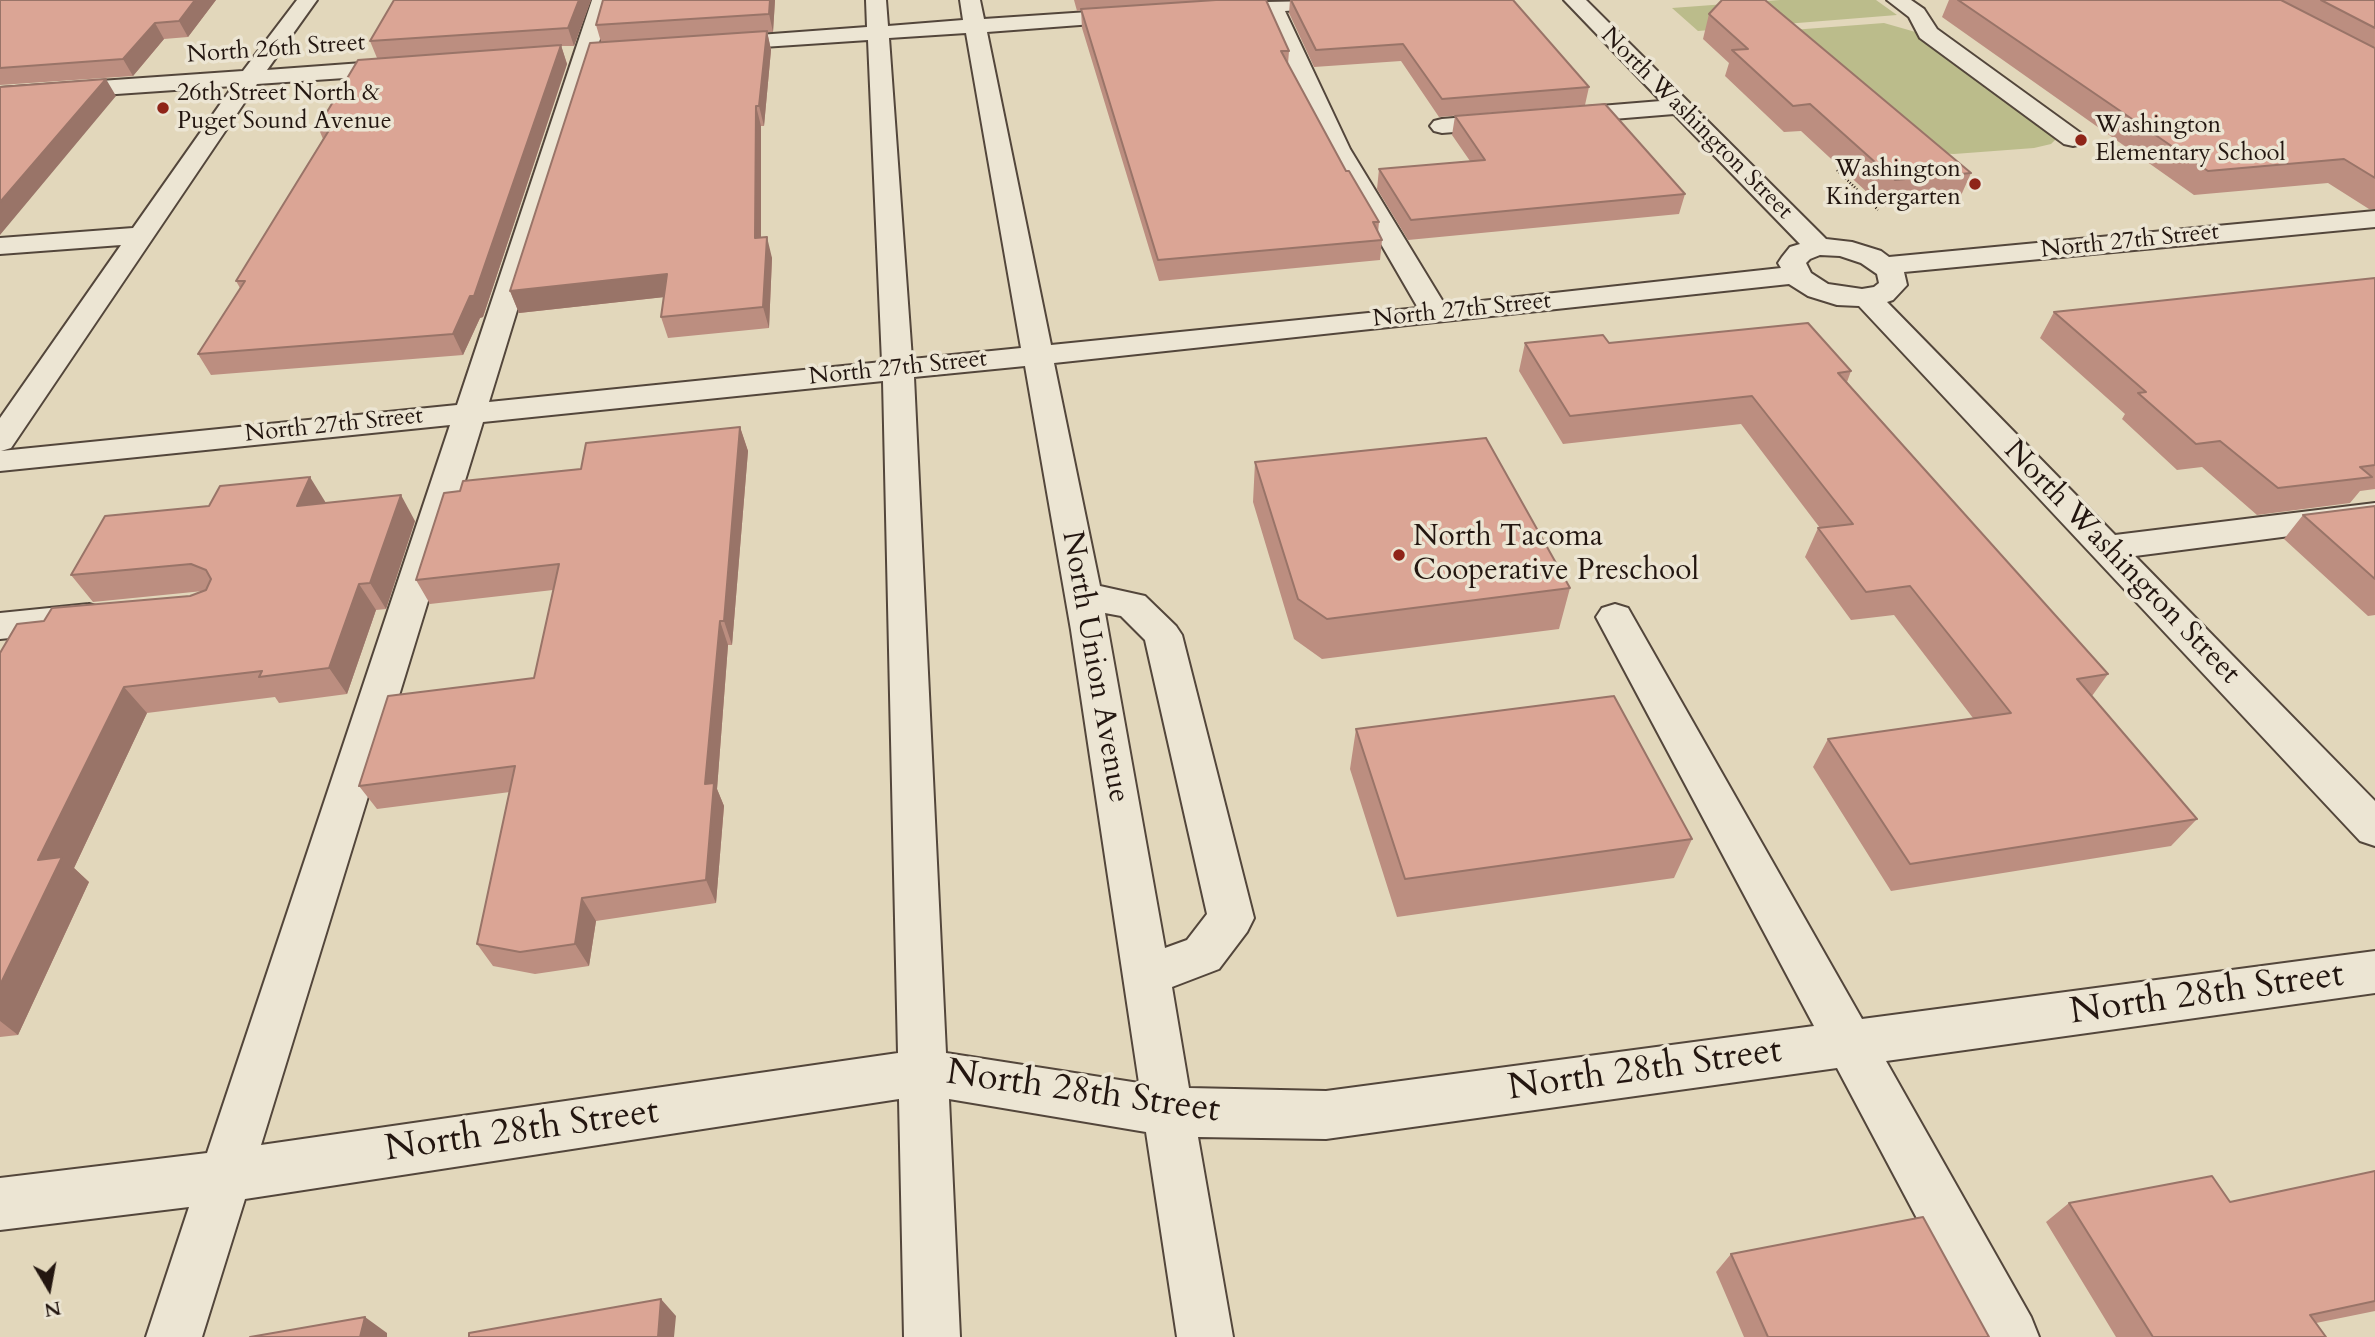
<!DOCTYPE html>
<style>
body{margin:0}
#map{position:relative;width:2375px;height:1337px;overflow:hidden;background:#e2d7bb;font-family:Cardo,serif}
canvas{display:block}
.north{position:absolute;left:14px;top:1253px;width:70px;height:70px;-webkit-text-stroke:5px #ece5d3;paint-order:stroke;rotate:170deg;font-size:19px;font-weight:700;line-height:28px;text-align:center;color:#231610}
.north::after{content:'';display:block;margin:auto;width:24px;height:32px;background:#231610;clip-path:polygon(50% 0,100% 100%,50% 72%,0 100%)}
</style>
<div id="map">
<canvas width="2375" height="1337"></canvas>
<div class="north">N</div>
</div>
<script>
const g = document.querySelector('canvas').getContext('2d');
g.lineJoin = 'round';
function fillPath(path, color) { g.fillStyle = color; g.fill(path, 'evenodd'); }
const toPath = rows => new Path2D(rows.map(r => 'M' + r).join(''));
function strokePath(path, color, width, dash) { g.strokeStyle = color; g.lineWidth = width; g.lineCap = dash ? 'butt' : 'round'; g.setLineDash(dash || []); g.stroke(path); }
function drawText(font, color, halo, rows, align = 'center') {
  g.font = font + ' Cardo,serif'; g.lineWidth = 7; g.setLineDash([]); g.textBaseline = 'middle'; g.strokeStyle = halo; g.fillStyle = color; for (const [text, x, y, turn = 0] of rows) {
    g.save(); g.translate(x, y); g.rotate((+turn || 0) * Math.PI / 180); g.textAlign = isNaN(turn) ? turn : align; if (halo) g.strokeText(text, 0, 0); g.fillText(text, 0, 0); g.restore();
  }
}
fillPath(toPath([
 [1780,0,1876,0,1897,15,1698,31,1672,8],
 [1884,23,1919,33,2057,135,2056,139,2051,144,2034,148,1954,154,1934,153,1792,30]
]), '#bbbc8b');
const minor = toPath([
 [297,0,317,0,267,70,403,60,411,62,414,67,411,72,403,74,257,84,11,448,1,451,457,405,592,0,612,0,489,402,882,362,868,40,718,50,710,49,707,44,710,39,718,38,867,27,866,0,886,0,888,26,963,20,960,0,980,0,984,19,1133,9,1140,11,1143,15,1140,19,1133,21,987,32,1051,345,1418,308,1326,149,1265,12,1210,13,1207,9,1210,5,1217,3,1363,0,1360,4,1353,6,1285,11,1350,149,1445,305,1781,268,1778,263,1782,257,1790,247,1800,244,1674,114,1442,133,1434,131,1430,126,1434,121,1442,119,1661,101,1564,0,1586,0,1826,239,1852,242,1881,251,1889,257,2375,211,2375,227,1904,272,1907,285,1893,300,1887,302,2115,535,2375,503,2375,525,2135,556,2375,801,2375,846,2360,841,1859,306,1837,305,1808,296,1789,284,1054,363,1100,586,1145,596,1176,626,1182,635,1254,918,1247,932,1219,969,1172,987,1189,1088,1326,1091,1814,1026,1596,617,1602,608,1615,604,1628,608,1862,1019,2375,951,2375,993,1886,1061,2031,1317,2039,1337,1980,1337,1837,1068,1326,1139,1198,1137,1233,1337,1177,1337,1146,1132,949,1099,960,1337,904,1337,899,1099,245,1199,202,1337,146,1337,189,1207,0,1230,0,1178,207,1153,450,425,0,471,0,418,121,245,0,254,0,238,133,228,233,86,0,102,0,88,243,71,297,0],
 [966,33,1021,348,912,359,889,38,966,33],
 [1820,255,1840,256,1861,263,1877,274,1879,283,1874,287,1862,289,1828,284,1811,273,1806,263,1810,259,1820,255],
 [1025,366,1071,630,1139,1083,946,1053,914,377,1025,366],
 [883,381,898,1053,261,1145,483,422,883,381],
 [1105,613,1121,616,1145,640,1207,914,1187,940,1165,948,1105,613],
 [1887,0,1911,0,1924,9,1937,29,2082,134,2085,139,2082,144,2073,146,2064,144,1920,38,1909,17,1887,0],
 [89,604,102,608,108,617,102,626,89,630,0,639,0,613,89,604]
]);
strokePath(minor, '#53463b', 4);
strokePath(toPath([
 [1837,170,1878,210]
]), '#231610', 2.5, [1, 2]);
fillPath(minor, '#ece5d3');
fillPath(toPath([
 [0,0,216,0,188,37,164,39,133,76,0,85],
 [591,0,574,46,561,46,567,64,483,317,480,318,463,355,211,375,198,354,240,288,236,281,323,139,318,127,377,58,370,41],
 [603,0,775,0,773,32,767,32,771,50,764,126,761,126,761,238,772,258,769,328,668,338,661,317,664,297,519,313,510,291,601,42,596,25],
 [1074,0,1266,0,1289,51,1288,64,1346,171,1379,222,1378,233,1382,240,1380,260,1159,281,1082,28,1081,10,1077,11],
 [1290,0,1513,0,1589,87,1585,105,1439,117,1401,61,1314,67,1289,13],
 [1949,0,2375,0,2375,209,2369,209,2328,183,2194,195,1942,17],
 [1709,14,1971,173,1959,200,1883,207,1801,131,1784,132,1725,76,1729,63,1703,39],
 [1455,116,1685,194,1679,214,1408,240,1377,189,1379,169,1470,161,1452,135],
 [2375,278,2375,489,2360,491,2350,503,2257,515,2202,467,2177,470,2122,419,2125,414,2040,338,2054,312],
 [1525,343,1609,343,1851,371,1847,382,2108,674,2092,696,2197,819,2171,846,1891,891,1813,767,1828,739,1973,718,1894,615,1851,620,1805,557,1818,528,1820,528,1741,424,1563,444,1519,371],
 [740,427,748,451,732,645,728,645,717,789,724,806,716,903,596,921,589,966,535,974,493,966,477,944,510,792,377,809,359,786,534,678,553,590,430,604,416,580,460,491,581,469],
 [1255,462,1570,588,1559,629,1322,659,1294,639,1253,502],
 [325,503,415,521,386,609,376,610,347,694,279,703,275,697,147,713,74,868,89,882,18,1035,0,1037,0,653,44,621,190,596,203,591,93,602,71,575,209,506],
 [2375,506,2375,615,2368,616,2284,539,2303,515],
 [1356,729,1692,839,1674,878,1397,917,1350,769],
 [2375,1171,2375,1311,2316,1323,2326,1337,2116,1337,2046,1222,2069,1203,2230,1202],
 [1731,1254,1989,1337,1744,1337,1716,1272]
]), '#bc8e80');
fillPath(toPath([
 [195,0,216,0,188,37,179,21],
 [579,0,591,0,574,46,568,28],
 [770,0,775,0,773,32,769,14],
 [155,23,164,39,133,76,123,59],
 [767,31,771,50,764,126,759,106],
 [561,45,567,64,483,317,480,318,463,355,453,334],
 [106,79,116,96,0,235,0,202],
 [756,106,761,126,761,259,755,238],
 [767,237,772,258,769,328,763,307],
 [667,274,674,296,519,313,510,291],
 [740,427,748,451,732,645,724,621],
 [310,477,326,503,297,506],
 [401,495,415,521,386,609,370,583],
 [359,584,376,610,347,694,329,668],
 [720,621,728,645,717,789,724,806,716,903,706,880,705,784],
 [124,687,147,713,74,868,89,882,18,1035,0,1021,0,985,38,860],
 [582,898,596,921,589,966,575,944],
 [661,1299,676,1316,674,1337,658,1337],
 [365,1317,387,1333,387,1337,360,1337]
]), '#997468');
const building = toPath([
 [0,0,195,0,179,21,155,23,123,59,0,68,0,0],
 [394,0,579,0,568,28,370,41,394,0],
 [603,0,770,0,769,14,596,25,603,0],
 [1216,0,1266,0,1289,51,1281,51,1346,171,1349,171,1379,222,1373,222,1382,240,1158,260,1081,9,1216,0],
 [1291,0,1513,0,1589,87,1442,99,1403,44,1316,50,1291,0],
 [1722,0,1765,0,1971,173,1895,180,1810,104,1793,106,1732,50,1748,49,1709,14,1722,0],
 [1958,0,2281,0,2375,48,2375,178,2344,159,2208,171,1958,0],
 [2321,0,2375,0,2375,28,2321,0],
 [767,31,759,106,756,106,755,238,767,237,763,307,661,317,667,274,510,291,590,43,767,31],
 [561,45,474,296,470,296,453,334,198,354,245,281,236,281,331,127,318,127,358,60,561,45],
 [106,79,0,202,0,87,106,79],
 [1605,104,1685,194,1411,220,1379,169,1485,160,1455,116,1605,104],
 [2375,278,2375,465,2360,467,2372,477,2278,488,2220,441,2196,444,2138,393,2146,392,2054,312,2375,278],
 [1808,323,1851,371,1838,373,2108,674,2077,679,2197,819,1910,864,1828,739,2011,713,1910,586,1866,592,1818,528,1853,524,1752,396,1570,416,1525,343,1603,335,1609,343,1808,323],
 [740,427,724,621,720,621,705,784,714,783,706,880,582,898,575,944,520,952,477,944,515,766,359,786,388,696,534,678,559,564,416,580,444,493,460,491,463,481,581,469,586,443,740,427],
 [1486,438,1570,588,1327,619,1298,599,1255,462,1486,438],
 [310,477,297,506,401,495,370,583,359,584,329,668,259,677,262,671,124,687,38,860,62,857,0,985,0,653,17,624,44,621,52,608,190,596,206,590,211,579,206,570,191,564,71,575,105,516,209,506,220,486,310,477],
 [2375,506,2375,579,2303,515,2375,506],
 [1614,696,1692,839,1405,879,1356,729,1614,696],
 [2375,1171,2375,1301,2310,1315,2326,1337,2153,1337,2069,1203,2212,1176,2230,1202,2375,1171],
 [1923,1217,1989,1337,1768,1337,1731,1254,1923,1217],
 [661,1299,658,1337,469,1337,469,1333,661,1299],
 [365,1317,360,1337,250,1337,365,1317]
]);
fillPath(building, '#dba595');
strokePath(building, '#997468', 2);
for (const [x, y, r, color] of [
 [163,108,7,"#8f2418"],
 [2081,140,7,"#8f2418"],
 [1975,184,7,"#8f2418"],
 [1399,555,7,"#8f2418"]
]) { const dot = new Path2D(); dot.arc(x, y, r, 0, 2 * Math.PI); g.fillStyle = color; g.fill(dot); strokePath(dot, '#ece5d3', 2.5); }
drawText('24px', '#231610', '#ece5d3', [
 ["North 26th Street",276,50,-4],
 ["North Washington Street",1696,124,45],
 ["North 27th Street",2130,242,-6],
 ["North 27th Street",1462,311,-6],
 ["North 27th Street",898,369,-6],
 ["North 27th Street",334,426,-6]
]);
drawText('24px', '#231610', '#ece5d3', [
 ["26th Street North &",177,94],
 ["Puget Sound Avenue",177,122],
 ["Washington",2095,126],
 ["Elementary School",2095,154],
 ["Washington",1961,170,"right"],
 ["Kindergarten",1961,198,"right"]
], 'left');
drawText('30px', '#231610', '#ece5d3', [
 ["North Tacoma",1413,538],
 ["Cooperative Preschool",1413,572]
], 'left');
drawText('30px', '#231610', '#ece5d3', [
 ["North Washington Street",2121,563,46],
 ["North Union Avenue",1094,667,80]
]);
drawText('37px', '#231610', '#ece5d3', [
 ["North 28th Street",2207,995,-8],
 ["North 28th Street",1645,1071,-8],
 ["North 28th Street",1083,1093,8],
 ["North 28th Street",522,1132,-8]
]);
</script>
